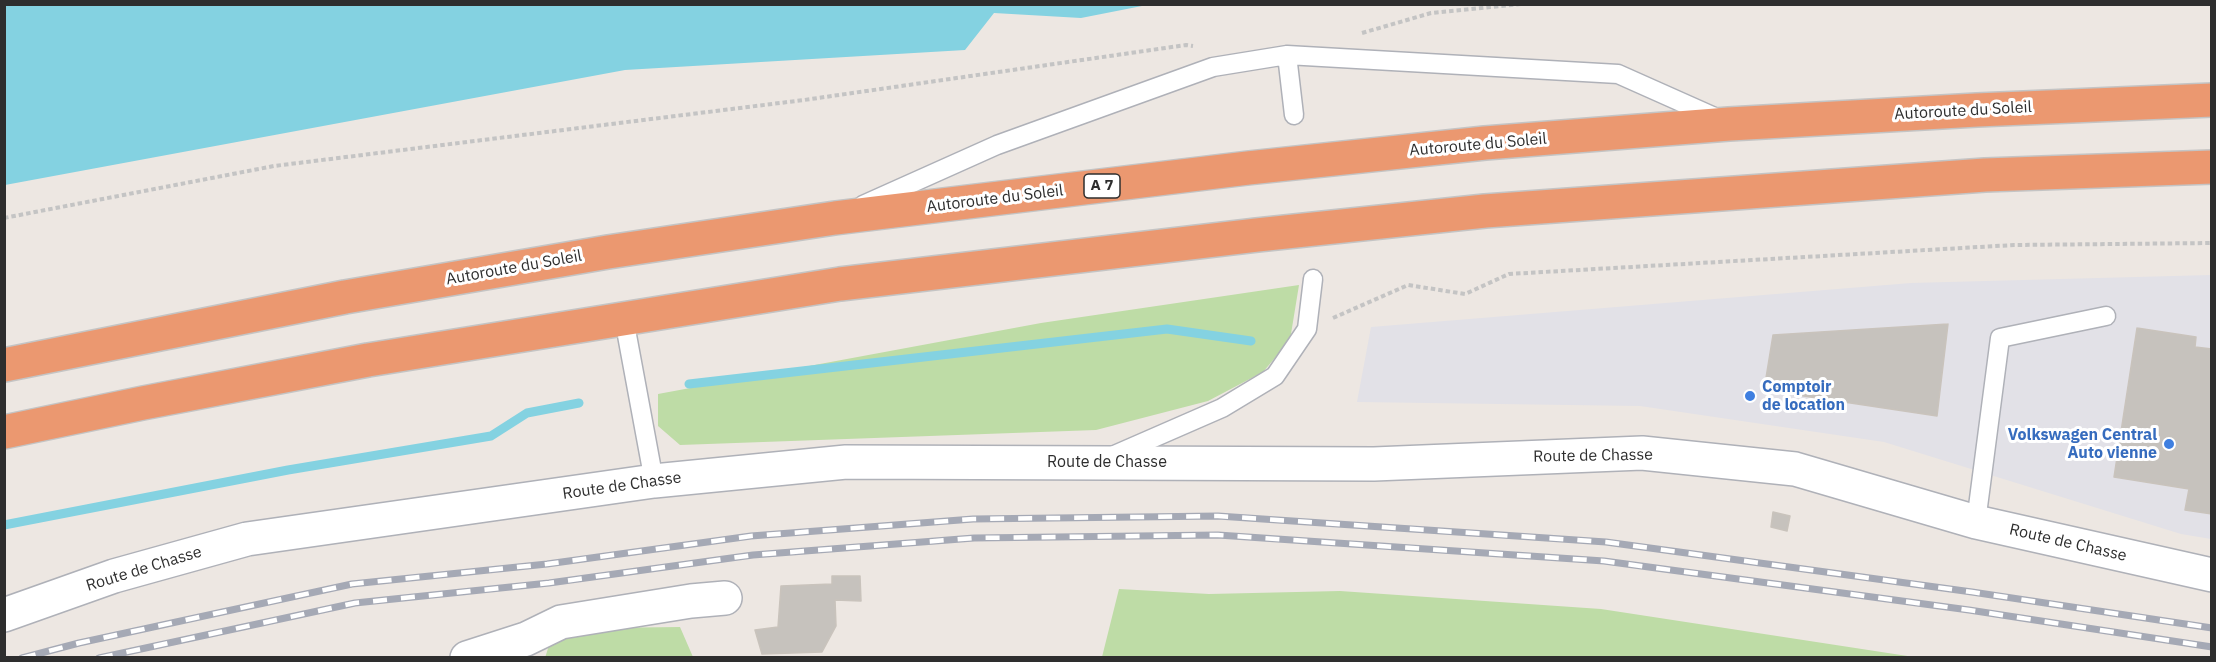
<!DOCTYPE html>
<style>
body{margin:0}
#map{position:relative;width:2216px;height:662px;overflow:hidden;background:#ede7e2;font-family:"IBM Plex Sans",sans-serif}
canvas{display:block}
.frame{position:absolute;inset:0;border:6px solid #2e2e2e;pointer-events:none}
</style>
<div id="map">
<canvas width="2216" height="662"></canvas>
<div class="frame"></div>
</div>
<script>
const g = document.querySelector('canvas').getContext('2d');
g.lineJoin = 'round';
function fillPath(path, color) { g.fillStyle = color; g.fill(path, 'evenodd'); }
const toPath = rows => new Path2D(rows.map(r => 'M' + r).join(''));
function strokePath(path, color, width, dash) { g.strokeStyle = color; g.lineWidth = width; g.lineCap = dash ? 'butt' : 'round'; g.setLineDash(dash || []); g.stroke(path); }
function drawText(font, color, halo, rows, align = 'center') {
  g.font = font + ' "IBM Plex Sans",sans-serif'; g.lineWidth = 6; g.setLineDash([]); g.textBaseline = 'middle'; g.strokeStyle = halo; g.fillStyle = color; for (const [text, x, y, turn = 0] of rows) {
    g.save(); g.translate(x, y); g.rotate((+turn || 0) * Math.PI / 180); g.textAlign = isNaN(turn) ? turn : align; if (halo) g.strokeText(text, 0, 0); g.fillText(text, 0, 0); g.restore();
  }
}
fillPath(toPath([
 [2211,275,2211,539,2181,534,1884,442,1640,406,1357,402,1371,327,1911,283]
]), '#e2e1e7');
fillPath(toPath([
 [1299,285,1290,340,1263,372,1208,401,1096,430,680,445,658,426,658,394,1041,323],
 [1119,589,1209,594,1340,591,1601,609,1914,657,1102,657],
 [680,627,693,657,545,658,550,642,597,628]
]), '#bedca6');
fillPath(toPath([
 [5,4,1147,4,1147,5,1081,18,994,13,965,50,625,70,5,185]
]), '#84d2e1');
strokePath(toPath([
 [689,384,1167,329,1251,341],
 [4,525,288,470,491,436,527,413,579,403]
]), '#84d2e1', 9);
const building = toPath([
 [1948,324,1937,416,1764,390,1773,335,1948,324],
 [2137,328,2196,337,2195,347,2212,349,2212,514,2185,510,2189,489,2114,477,2137,328],
 [1773,512,1790,516,1787,531,1771,527,1773,512],
 [832,576,860,576,861,601,835,600,836,626,822,652,762,654,755,630,778,627,781,586,832,584,832,576]
]);
fillPath(building, '#c6c2bd');
strokePath(building, '#c9c3bc', 1.5);
const lane = toPath([
 [1287,55,1294,115],
 [863,205,997,145,1213,67,1287,55,1618,74,1719,119],
 [624,319,654,481],
 [1112,456,1222,408,1275,376,1307,329,1313,279],
 [1976,522,2000,338,2106,316]
]);
const street = toPath([
 [467,658,526,639,561,622,691,601,725,598]
]);
const secondary = toPath([
 [4,615,114,576,247,539,654,481,846,462,1374,464,1642,453,1795,469,1976,522,2212,575]
]);
const highway = toPath([
 [4,365,345,297,608,252,835,218,1248,168,1485,143,1729,124,1977,110,2212,100],
 [4,432,143,403,368,360,840,284,1257,235,1485,211,1985,175,2212,167]
]);
strokePath(lane, '#afb1b8', 21);
strokePath(street, '#afb1b8', 36);
strokePath(secondary, '#afb1b8', 36);
strokePath(highway, '#c4c4c4', 36);
strokePath(toPath([
 [1362,33,1431,13,1521,4],
 [4,218,274,166,804,100,1186,45,1193,46],
 [1333,318,1408,285,1465,294,1509,274,2014,245,2212,243]
]), '#c4c4c4', 4, [4.5, 3]);
strokePath(lane, '#fff', 18);
strokePath(street, '#fff', 33);
strokePath(secondary, '#fff', 33);
strokePath(highway, '#eb9870', 33);
const rail = toPath([
 [22,658,79,643,352,584,547,564,751,536,973,519,1218,516,1606,542,1972,592,2212,628],
 [99,658,355,603,549,583,753,555,974,538,1218,535,1604,561,1969,610,2212,647]
]);
strokePath(rail, '#a5a9b5', 7);
strokePath(rail, '#fff', 4.5, [14]);
for (const [x, y, r, color] of [
 [1750,396,6,"#3f7fe0"],
 [2169,444,6,"#3f7fe0"]
]) { const dot = new Path2D(); dot.arc(x, y, r, 0, 2 * Math.PI); g.fillStyle = color; g.fill(dot); strokePath(dot, '#fff', 2); }
for (const [x, y, w] of [
 [1102,186,36]
]) { const box = new Path2D(); box.roundRect(x - w / 2, y - 12, w, 24, 4.5); g.fillStyle = '#fff'; g.fill(box); strokePath(box, '#2e2e2e', 1.5); }
drawText('bold 15px', '#2e2e2e', null, [
 ["A 7",1102,186]
]);
drawText('16px', '#2e2e2e', '#fff', [
 ["Autoroute du Soleil",1963,111,-3],
 ["Autoroute du Soleil",1478,145,-5],
 ["Autoroute du Soleil",995,199,-7],
 ["Autoroute du Soleil",514,268,-10],
 ["Route de Chasse",1593,456,-1],
 ["Route de Chasse",1107,462],
 ["Route de Chasse",622,486,-8],
 ["Route de Chasse",2068,543,13],
 ["Route de Chasse",144,569,-17]
]);
drawText('bold 16px', '#366cbe', '#fff', [
 ["Comptoir",1762,387],
 ["de location",1762,405],
 ["Volkswagen Central",2157,435,"right"],
 ["Auto vienne",2157,453,"right"]
], 'left');
</script>
